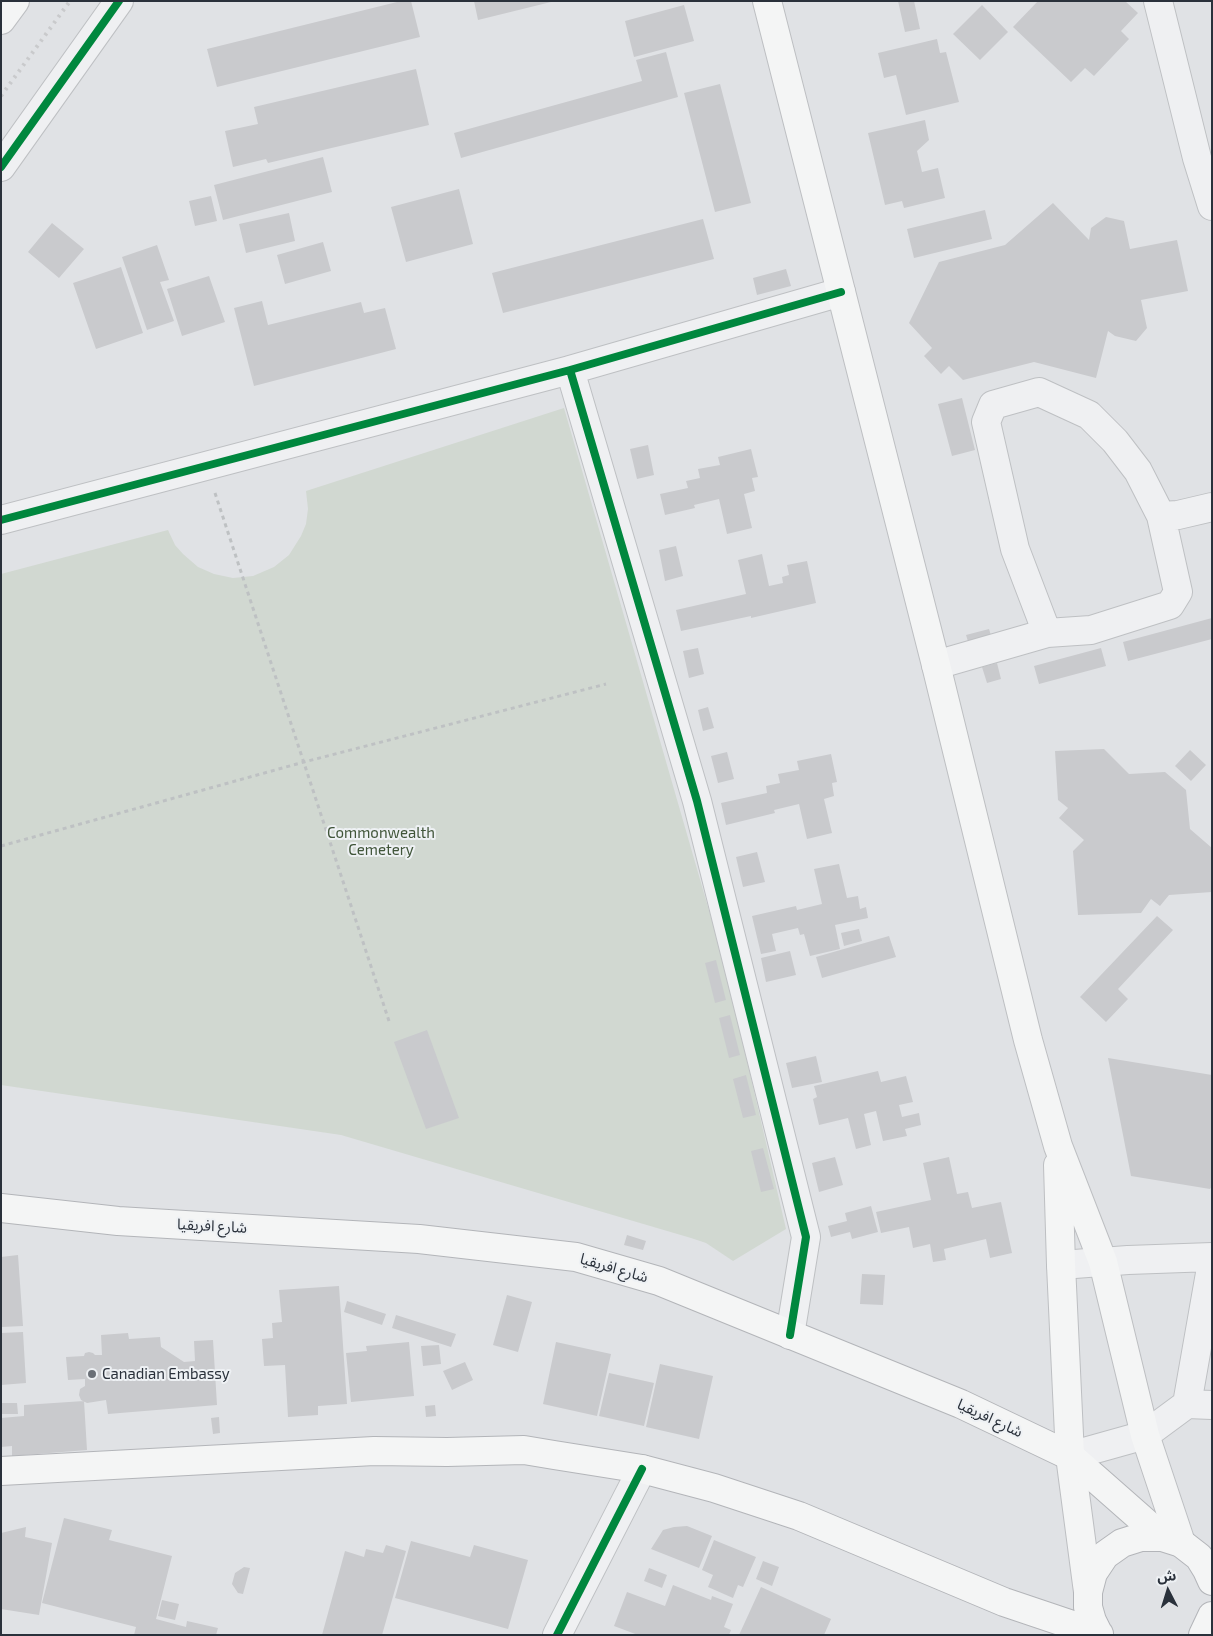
<!DOCTYPE html>
<meta charset="utf-8">
<style>
body{margin:0}
#map{position:relative;width:1213px;height:1636px;overflow:hidden;background:#e0e2e5;font-family:"Exo 2","Noto Sans Arabic",sans-serif}
canvas{display:block}
.frame{position:absolute;inset:0;border:2px solid #2a313b;pointer-events:none}
.north{position:absolute;left:1143px;top:1566px;width:50px;height:50px;-webkit-text-stroke:4px #eef1f4;paint-order:stroke;rotate:355deg;font-size:14px;font-weight:700;line-height:20px;text-align:center;color:#2a313b}
.north::after{content:'';display:block;margin:auto;width:18px;height:22px;background:#2a313b;clip-path:polygon(50% 0,100% 100%,50% 72%,0 100%)}
</style>
<div id="map">
<canvas width="1213" height="1636"></canvas>
<div class="frame"></div>
<div class="north">ش</div>
</div>
<script>
const g = document.querySelector('canvas').getContext('2d');
g.lineJoin = 'round';
function fillPath(path, color) { g.fillStyle = color; g.fill(path, 'evenodd'); }
const toPath = rows => new Path2D(rows.map(r => 'M' + r).join(''));
function strokePath(path, color, width, dash) { g.strokeStyle = color; g.lineWidth = width; g.lineCap = dash ? 'butt' : 'round'; g.setLineDash(dash || []); g.stroke(path); }
function drawText(font, color, halo, rows, align = 'center') {
  g.font = font + ' "Exo 2","Noto Sans Arabic",sans-serif'; g.lineWidth = 4; g.setLineDash([]); g.textBaseline = 'middle'; g.strokeStyle = halo; g.fillStyle = color; for (const [text, x, y, turn = 0] of rows) {
    g.save(); g.translate(x, y); g.rotate((+turn || 0) * Math.PI / 180); g.textAlign = isNaN(turn) ? turn : align; if (halo) g.strokeText(text, 0, 0); g.fillText(text, 0, 0); g.restore();
  }
}
fillPath(toPath([
 [564,408,725,966,786,1229,733,1261,706,1243,691,1238,341,1135,1,1085,1,574,168,530,175,545,183,554,198,567,214,574,233,578,253,576,274,567,289,555,301,536,306,524,308,509,306,491]
]), '#d1d8d1');
fillPath(toPath([
 [401,1,411,1,420,37,217,87,207,49],
 [474,1,551,1,551,2,478,20],
 [898,1,914,1,920,29,905,32],
 [1038,1,1125,1,1138,13,1121,31,1129,39,1094,76,1085,68,1071,82,1013,27],
 [684,5,694,41,634,57,625,21],
 [982,5,1008,32,980,60,953,34],
 [937,39,940,53,946,52,959,102,906,115,896,75,884,78,878,53],
 [666,52,678,97,461,158,454,133,642,81,636,60],
 [416,69,429,125,268,163,266,159,233,167,225,131,258,124,254,107],
 [720,84,751,203,715,212,684,93],
 [925,120,929,140,917,151,922,172,938,168,945,198,904,208,902,201,885,205,868,133],
 [323,157,332,192,223,220,214,185],
 [459,189,473,244,406,262,391,207],
 [211,196,217,221,195,226,189,201],
 [1053,203,1089,240,1091,228,1106,217,1124,221,1130,249,1177,240,1188,291,1141,300,1147,328,1136,341,1115,336,1108,331,1096,378,1034,362,963,380,949,366,941,374,924,356,932,348,909,323,939,262,1005,245],
 [985,210,992,239,914,258,907,229],
 [289,213,295,241,246,253,239,224],
 [703,219,714,259,503,313,492,273],
 [52,223,84,249,59,278,28,252],
 [323,242,331,271,285,284,277,255],
 [157,245,169,280,160,282,174,321,147,330,122,257],
 [121,267,143,333,96,349,73,283],
 [786,269,791,286,757,295,753,278],
 [209,276,225,322,182,336,167,289],
 [262,301,268,325,361,302,364,313,385,308,396,349,254,386,234,308],
 [962,398,975,450,952,456,938,404],
 [648,445,654,475,637,479,630,449],
 [751,449,758,477,752,478,755,491,744,494,752,528,727,534,719,499,694,505,695,508,665,515,660,494,688,488,686,481,700,478,698,469,720,465,718,457],
 [676,546,683,576,665,581,659,550],
 [762,554,769,586,783,583,782,577,789,575,787,565,807,561,816,603,751,618,751,616,681,631,676,610,746,594,738,560],
 [1212,618,1212,639,1128,661,1123,642],
 [989,629,993,642,970,648,966,635],
 [698,648,704,674,689,678,683,651],
 [1101,648,1106,666,1039,684,1034,666],
 [997,663,1001,679,987,683,982,667],
 [708,707,714,728,703,731,698,710],
 [1104,749,1129,774,1165,772,1186,790,1190,829,1212,848,1212,892,1169,895,1160,906,1151,899,1141,913,1078,915,1073,851,1084,840,1059,818,1068,808,1058,800,1055,751],
 [1190,750,1206,765,1191,781,1175,766],
 [727,752,734,779,718,783,711,756],
 [831,754,837,782,832,783,834,796,824,799,832,833,807,839,799,804,774,810,775,813,726,825,721,803,767,793,766,786,780,783,778,774,799,770,797,761],
 [757,852,765,882,743,887,736,857],
 [839,864,847,898,858,896,860,909,866,907,868,918,835,925,840,949,810,956,804,934,800,935,798,928,772,934,776,951,761,954,752,916,796,906,797,910,822,904,814,869],
 [1157,916,1173,930,1118,989,1128,999,1106,1022,1080,997],
 [859,929,862,941,844,946,841,933],
 [889,936,896,957,822,978,816,957],
 [790,951,796,975,766,982,761,958],
 [716,960,726,1000,715,1003,705,963],
 [730,1015,740,1055,729,1058,719,1018],
 [427,1030,459,1118,426,1129,394,1042],
 [816,1056,822,1082,792,1088,786,1063],
 [1108,1058,1212,1075,1212,1186,1210,1189,1131,1176],
 [878,1071,881,1082,906,1076,913,1102,899,1105,902,1117,919,1113,921,1125,905,1129,907,1136,883,1141,876,1111,864,1114,871,1145,856,1149,848,1118,819,1125,813,1099,817,1097,814,1086],
 [746,1075,756,1115,743,1118,733,1079],
 [763,1148,774,1189,761,1192,751,1151],
 [835,1157,843,1185,819,1192,812,1163],
 [949,1157,957,1194,968,1192,972,1208,1001,1202,1012,1253,990,1258,986,1239,944,1249,946,1260,933,1262,930,1244,913,1248,909,1227,881,1233,876,1212,931,1200,923,1163],
 [871,1206,878,1232,852,1239,850,1232,831,1237,828,1226,847,1221,845,1213],
 [627,1235,646,1241,643,1250,624,1245],
 [18,1255,23,1326,2,1327,1,1257],
 [862,1274,885,1275,883,1305,860,1304],
 [339,1286,347,1404,318,1406,318,1415,288,1417,285,1365,264,1366,262,1339,273,1338,272,1323,282,1322,279,1290],
 [507,1295,532,1302,518,1352,493,1345],
 [347,1301,386,1314,382,1325,344,1312],
 [396,1315,456,1334,451,1347,392,1328],
 [23,1332,26,1383,1,1385,1,1333],
 [128,1333,129,1339,160,1337,161,1347,184,1362,195,1361,194,1341,213,1340,217,1405,108,1414,106,1400,87,1403,81,1400,79,1395,80,1389,85,1386,85,1379,68,1380,66,1357,84,1356,85,1353,89,1352,93,1353,95,1355,102,1355,101,1335],
 [409,1342,414,1396,351,1402,346,1353,367,1351,366,1346],
 [556,1342,611,1354,597,1416,543,1404],
 [439,1345,441,1364,423,1366,421,1346],
 [465,1362,473,1380,452,1390,443,1371],
 [660,1364,713,1376,699,1439,646,1427],
 [609,1373,654,1383,644,1426,599,1416],
 [84,1401,87,1450,12,1456,12,1446,1,1447,1,1418,24,1416,24,1405],
 [1,1403,17,1403,18,1414,1,1414],
 [435,1405,436,1416,426,1417,425,1406],
 [219,1417,220,1433,213,1434,211,1418],
 [64,1518,112,1530,109,1540,172,1556,156,1619,186,1627,187,1621,218,1628,216,1635,134,1635,136,1627,42,1603],
 [687,1526,712,1536,699,1568,651,1549,663,1530,674,1527],
 [26,1527,25,1537,52,1543,39,1615,1,1609,1,1533],
 [714,1540,756,1557,743,1587,738,1585,733,1598,708,1587,713,1575,702,1570],
 [411,1541,470,1557,474,1545,528,1560,508,1629,395,1598],
 [386,1545,406,1551,382,1635,322,1635,345,1551,364,1557,366,1549,383,1553],
 [763,1561,779,1567,772,1586,756,1579],
 [244,1567,250,1568,243,1594,238,1593,232,1584,235,1573],
 [649,1568,667,1575,662,1588,644,1581],
 [673,1585,711,1600,712,1596,733,1604,724,1627,731,1630,729,1635,638,1635,614,1626,627,1592,665,1606],
 [761,1587,831,1619,824,1635,739,1635],
 [162,1600,179,1604,175,1620,158,1616]
]), '#c9cacd');
const minor = toPath([
 [1158,1,1197,158,1212,206],
 [1,167,119,1],
 [570,370,697,801,806,1237,790,1335],
 [1161,516,1178,515,1212,507],
 [1,520,570,370,841,292],
 [936,665,1047,633,1091,630,1170,605,1178,592,1161,516,1138,471,1115,441,1089,415,1039,392,993,405,986,422,1015,549,1047,633],
 [1061,1265,1128,1260,1212,1257],
 [1187,1404,1212,1262],
 [1070,1456,1145,1435,1187,1404,1212,1405],
 [557,1635,642,1469]
]);
const major = toPath([
 [767,1,936,665,1028,1040,1058,1146,1103,1262,1145,1435,1181,1543],
 [1,20,15,1],
 [1058,1165,1061,1265,1070,1456,1088,1592]
]);
const highway = toPath([
 [1,1208,118,1221,419,1239,576,1257,659,1281,961,1404,1070,1456,1162,1537],
 [1,1471,374,1451,447,1452,524,1450,554,1455,642,1469,714,1488,799,1516,1004,1602,1099,1634],
 [1099,1635,1092,1621,1088,1607,1088,1592,1093,1573,1105,1555,1122,1543,1141,1537,1162,1537,1181,1543,1199,1557,1207,1570,1212,1581],
 [1203,1635,1212,1616]
]);
strokePath(minor, '#bec0c3', 30);
strokePath(major, '#bdbfc2', 30);
strokePath(highway, '#b3b5b9', 30);
strokePath(toPath([
 [215,493,389,1021],
 [1,846,304,762,606,684]
]), '#bec1c3', 3, [4, 4]);
strokePath(minor, '#eff0f2', 28);
strokePath(major, '#f4f5f5', 28);
strokePath(highway, '#f4f5f5', 28);
strokePath(toPath([
 [1,96,70,1]
]), '#c9cacc', 4, [2.5, 5]);
strokePath(toPath([
 [1,167,119,1],
 [570,370,697,801,806,1237,790,1335],
 [1,520,570,370,841,292],
 [557,1635,642,1469]
]), '#00873e', 8);
for (const [x, y, r, color] of [
 [92,1374,5,"#6a6f76"]
]) { const dot = new Path2D(); dot.arc(x, y, r, 0, 2 * Math.PI); g.fillStyle = color; g.fill(dot); strokePath(dot, '#eef1f4', 2); }
drawText('15px', '#405539', '#eef1f4', [
 ["Commonwealth",381,833],
 ["Cemetery",381,850]
]);
drawText('15px', '#2a313b', '#eef1f4', [
 ["شارع افريقيا",212,1226,3],
 ["شارع افريقيا",614,1268,16],
 ["شارع افريقيا",990,1418,25]
]);
drawText('15px', '#2a313b', '#eef1f4', [
 ["Canadian Embassy",102,1374]
], 'left');
</script>
